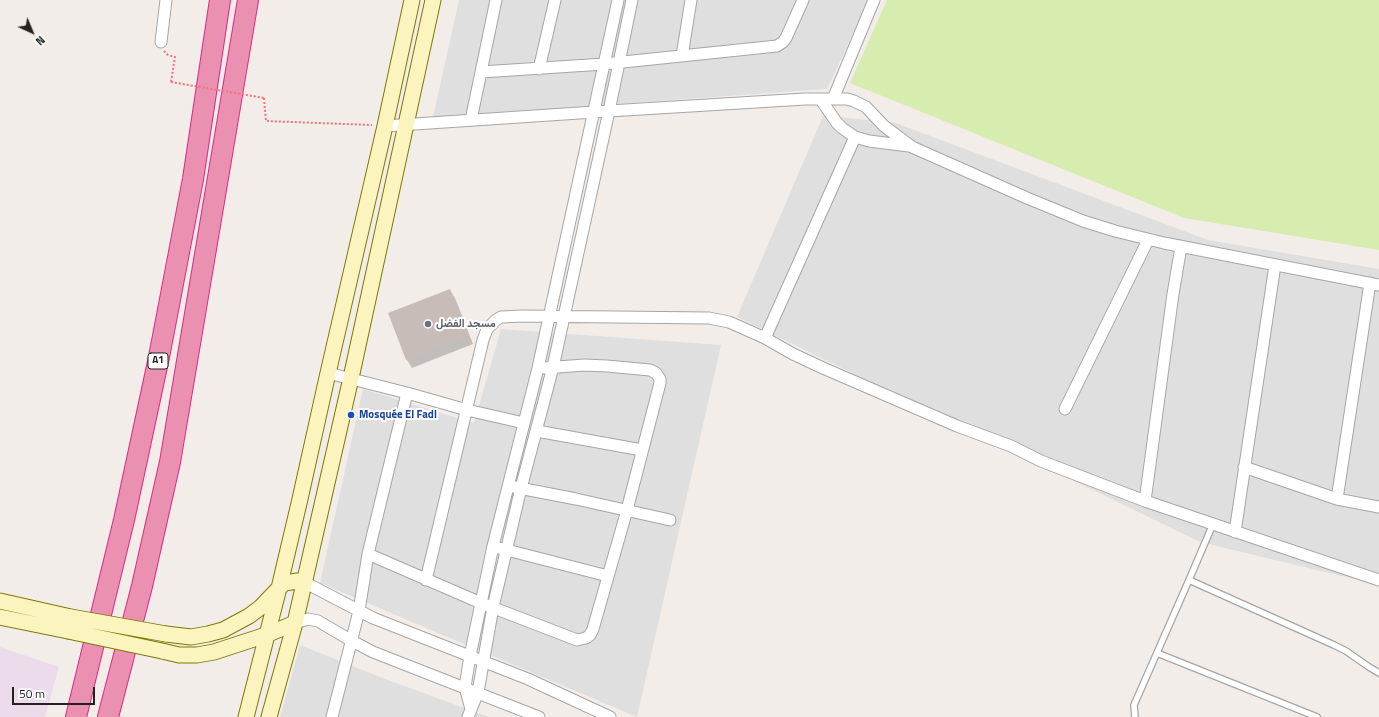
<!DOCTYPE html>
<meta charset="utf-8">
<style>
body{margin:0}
#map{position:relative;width:1379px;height:717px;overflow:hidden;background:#f2ede9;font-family:"Titillium Web",sans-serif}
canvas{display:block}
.north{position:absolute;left:12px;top:12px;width:40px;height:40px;-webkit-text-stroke:3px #fff;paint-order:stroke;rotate:136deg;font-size:11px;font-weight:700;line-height:16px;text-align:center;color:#222}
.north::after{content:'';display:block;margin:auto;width:14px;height:18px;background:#222;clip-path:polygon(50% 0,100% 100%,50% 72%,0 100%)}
.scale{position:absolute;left:12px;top:687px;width:83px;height:18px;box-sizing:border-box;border:2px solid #222;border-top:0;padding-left:5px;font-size:12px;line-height:14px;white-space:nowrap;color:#222;-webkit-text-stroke:3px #fff;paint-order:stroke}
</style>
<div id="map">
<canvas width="1379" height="717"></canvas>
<div class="north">N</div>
<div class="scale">50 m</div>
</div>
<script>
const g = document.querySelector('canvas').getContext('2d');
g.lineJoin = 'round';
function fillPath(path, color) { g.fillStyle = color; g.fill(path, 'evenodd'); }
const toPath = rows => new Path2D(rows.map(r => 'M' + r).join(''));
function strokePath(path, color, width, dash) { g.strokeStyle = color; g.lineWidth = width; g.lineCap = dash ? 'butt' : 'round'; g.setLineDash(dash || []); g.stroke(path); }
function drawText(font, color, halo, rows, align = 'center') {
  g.font = font + ' "Titillium Web",Vazirmatn,sans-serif'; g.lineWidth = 4; g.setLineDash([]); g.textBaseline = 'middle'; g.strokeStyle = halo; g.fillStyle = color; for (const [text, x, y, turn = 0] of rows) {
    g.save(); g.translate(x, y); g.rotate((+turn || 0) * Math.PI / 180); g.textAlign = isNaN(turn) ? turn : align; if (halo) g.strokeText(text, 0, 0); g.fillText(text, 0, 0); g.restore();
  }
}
fillPath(toPath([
 [459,0,869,0,827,89,433,117],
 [823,116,893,122,1208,240,1379,269,1379,585,1200,542,737,317],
 [501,329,721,345,637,717,320,583,363,389,474,423],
 [300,645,380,677,489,717,280,717]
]), '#e0dfdf');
fillPath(toPath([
 [0,647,59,667,45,717,0,717]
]), '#ebdbeb');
fillPath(toPath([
 [887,0,1379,0,1379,250,1184,218,850,83]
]), '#d7ecaf');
fillPath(toPath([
 [450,290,455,298,473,344,412,368,407,360,389,314]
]), '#0003');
fillPath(toPath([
 [450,289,469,335,406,360,388,313]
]), '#c7bcb8');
const lane = toPath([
 [1213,524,1189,580,1334,645,1346,651,1369,667,1379,673],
 [1157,653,1317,717],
 [1135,717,1134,705,1189,580]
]);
const street = toPath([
 [161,42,166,0],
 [682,56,691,0],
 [539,69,555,0],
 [481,72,604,64,777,46,783,42,786,38,803,0],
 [833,99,874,0],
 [821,100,837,123,842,128,855,137,869,141,909,146],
 [471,120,496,0],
 [385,126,609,111,805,99,847,99,854,101,866,107,884,126,912,147,1027,198,1083,221,1115,231,1164,243,1379,285],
 [765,338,855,137],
 [328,373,407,393,467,410,524,423],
 [1065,409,1148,240],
 [537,431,642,450],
 [1244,467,1337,499,1379,507],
 [514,487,576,499,670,520],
 [1337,499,1370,283],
 [1145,501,1173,294,1181,247],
 [1235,532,1275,265],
 [499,548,608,576],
 [368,554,481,603,577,640,586,638,590,635,593,629,627,510,660,383,660,379,656,373,650,370,607,366,584,365,545,368],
 [426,580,483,340,487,329,496,320,501,317,522,316,709,318,729,322,765,338,793,354,823,368,957,426,1011,446,1041,461,1098,483,1145,501,1379,580],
 [304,582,373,618,528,679,610,717],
 [295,623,308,619,318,621,352,641,373,652,539,717],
 [471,709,465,687,470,656,493,546,538,368,618,0],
 [332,717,359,611,368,554,407,393],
 [468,717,478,692,493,607,521,488,553,367,609,111,632,0]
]);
const secondary = toPath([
 [0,601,71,617],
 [0,617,68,631],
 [166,634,191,637,208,634,223,630,249,616,261,607,284,583,298,581,304,582],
 [162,651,179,655,197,655,214,652,266,635,295,623],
 [246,717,279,588,300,499,328,373,385,126,412,0],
 [269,717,295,623,351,378,433,0]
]);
const highway = toPath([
 [76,717,124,520,159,357,193,179,220,0],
 [108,717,142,586,170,462,248,0]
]);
strokePath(lane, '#a6a6a6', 8);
strokePath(street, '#a6a6a6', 13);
strokePath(secondary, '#7f7802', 17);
strokePath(highway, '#e02686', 22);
strokePath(toPath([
 [164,51,168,55,175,57,171,82],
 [264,98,266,121,372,125]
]), '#fd6f79', 2, [2, 2]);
strokePath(lane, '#fff', 5.5);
strokePath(street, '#fff', 11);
strokePath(secondary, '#fbf4be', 15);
strokePath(highway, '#ea90b0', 20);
const secondaryBridge = toPath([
 [71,617,166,634],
 [68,631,162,651]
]);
strokePath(secondaryBridge, '#7f7802', 17, []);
strokePath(toPath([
 [171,82,264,98]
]), '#fd6f79', 2, [2, 2]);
strokePath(secondaryBridge, '#fbf4be', 15);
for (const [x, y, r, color] of [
 [428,324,4,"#6b7280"],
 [351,415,4,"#1a4fb4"]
]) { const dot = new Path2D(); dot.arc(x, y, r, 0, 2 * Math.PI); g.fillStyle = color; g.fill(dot); strokePath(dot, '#fff', 1.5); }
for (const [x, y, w] of [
 [158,361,20]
]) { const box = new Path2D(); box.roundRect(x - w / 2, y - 8, w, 16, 3); g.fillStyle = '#fff'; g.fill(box); strokePath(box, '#222', 1); }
drawText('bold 10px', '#222', null, [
 ["A1",158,361]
]);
drawText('bold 11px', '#5b616d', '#fff', [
 ["مسجد الفضل",436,324]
], 'left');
drawText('bold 11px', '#164399', '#fff', [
 ["Mosquée El Fadl",359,415]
], 'left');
</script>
